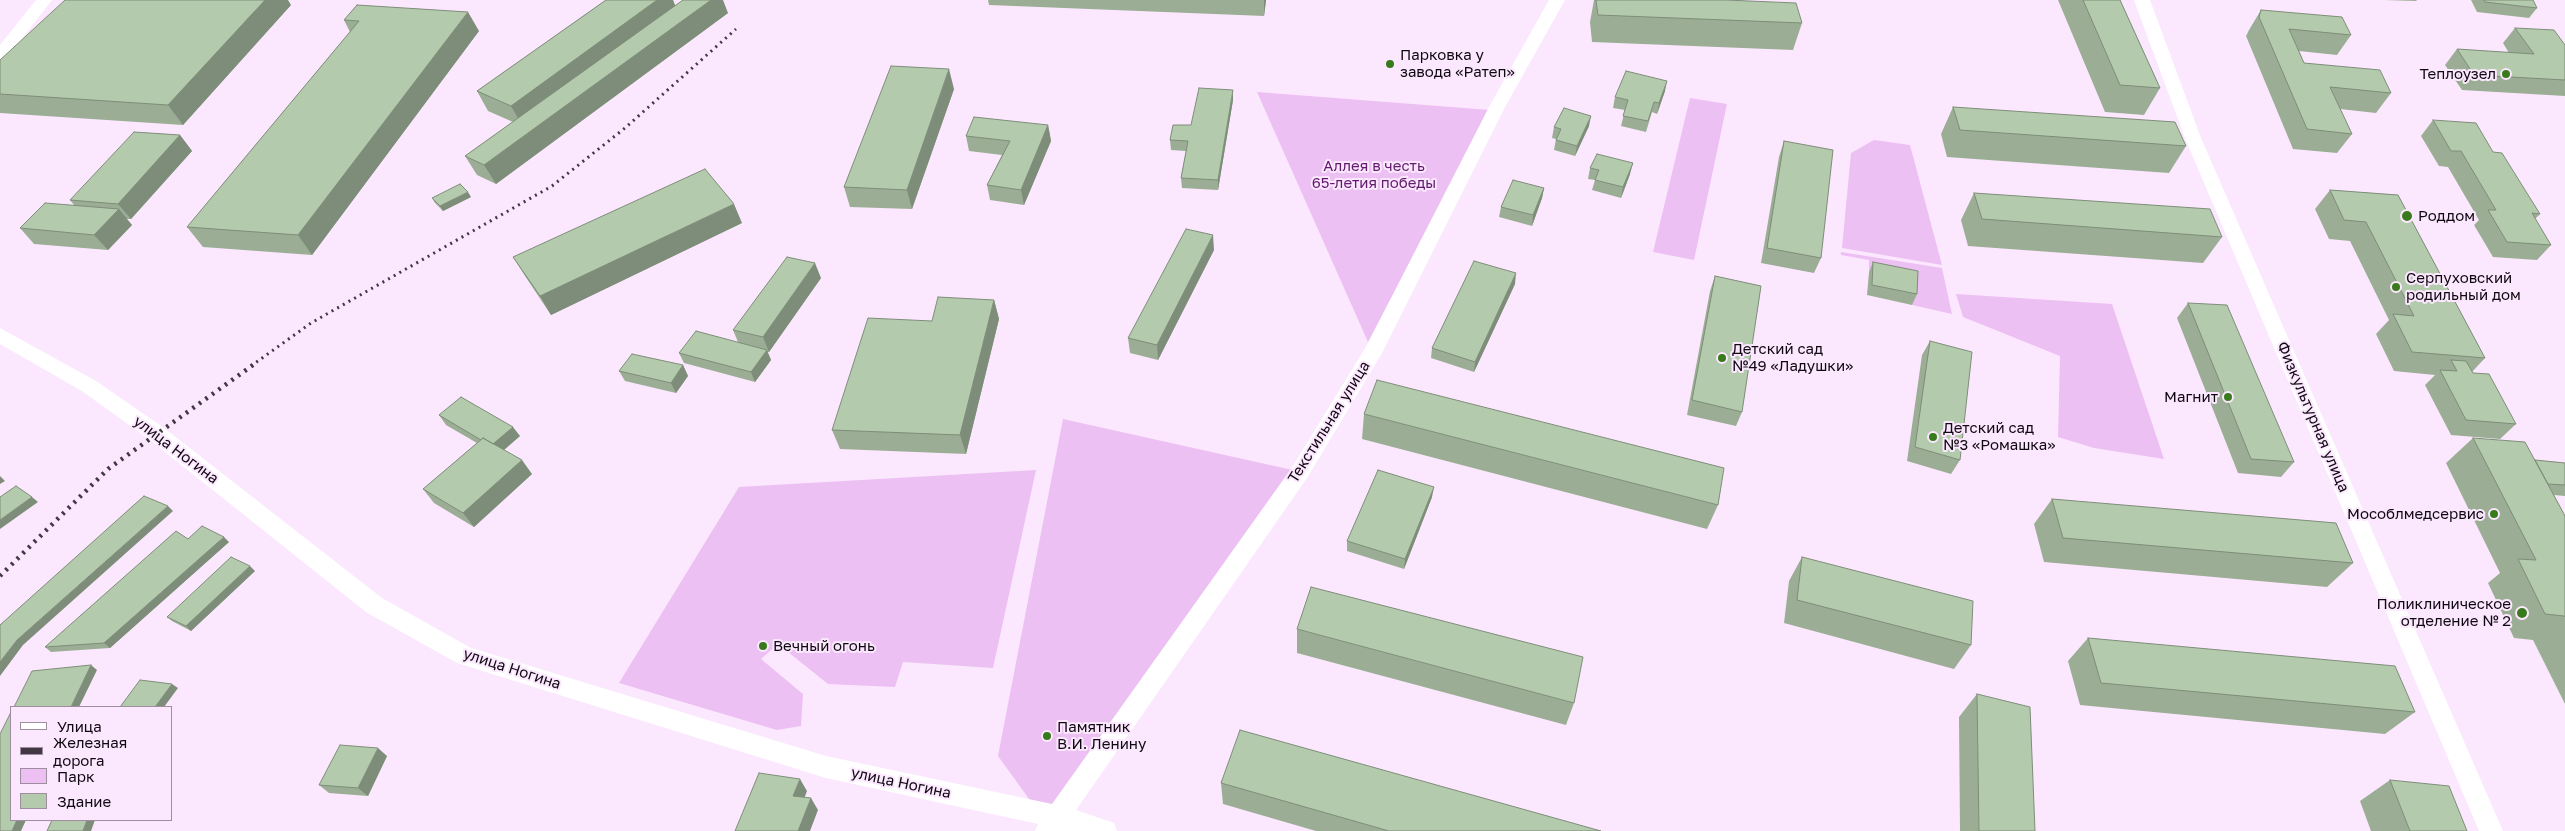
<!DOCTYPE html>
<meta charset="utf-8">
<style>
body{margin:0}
#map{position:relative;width:2565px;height:831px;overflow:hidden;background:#fce8fe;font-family:"Golos Text",sans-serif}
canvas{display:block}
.legend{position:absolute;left:10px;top:706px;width:162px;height:115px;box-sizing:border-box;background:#fce8fe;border:1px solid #9e8e9f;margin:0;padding:6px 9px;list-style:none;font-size:15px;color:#100811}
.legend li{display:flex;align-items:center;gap:10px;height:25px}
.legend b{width:25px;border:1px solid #9e8e9f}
</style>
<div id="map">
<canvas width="2565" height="831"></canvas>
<ul class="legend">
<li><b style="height:6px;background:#fff"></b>Улица</li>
<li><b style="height:6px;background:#423844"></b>Железная дорога</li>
<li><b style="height:14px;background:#ecc0f2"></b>Парк</li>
<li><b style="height:14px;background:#b4caad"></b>Здание</li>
</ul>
</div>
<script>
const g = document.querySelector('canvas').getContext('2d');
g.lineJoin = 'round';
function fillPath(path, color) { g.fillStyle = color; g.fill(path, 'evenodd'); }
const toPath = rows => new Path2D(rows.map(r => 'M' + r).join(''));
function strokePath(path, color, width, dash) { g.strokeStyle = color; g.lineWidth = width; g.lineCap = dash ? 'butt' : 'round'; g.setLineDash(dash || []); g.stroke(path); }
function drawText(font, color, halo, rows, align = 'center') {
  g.font = font + ' "Golos Text",sans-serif'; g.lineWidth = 4; g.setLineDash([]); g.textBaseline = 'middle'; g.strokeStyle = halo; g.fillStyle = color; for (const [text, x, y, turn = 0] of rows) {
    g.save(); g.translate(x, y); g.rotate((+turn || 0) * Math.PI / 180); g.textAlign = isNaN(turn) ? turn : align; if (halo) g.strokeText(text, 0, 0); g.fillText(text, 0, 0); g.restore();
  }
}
fillPath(toPath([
 [1257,92,1490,110,1368,342],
 [1690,98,1727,104,1694,260,1653,252],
 [1874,140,1910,145,1942,265,1842,248,1851,153],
 [1841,252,1942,268,1952,314,1912,305,1913,281,1869,272,1869,260,1841,255],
 [1956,294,2112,304,2164,459,2094,448,2058,437,2060,356,1963,317],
 [1063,419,1297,471,1045,821,998,756],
 [1036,470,993,668,903,662,895,687,828,684,778,644,761,659,803,694,801,726,777,730,619,683,739,487]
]), '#ecc0f2');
fillPath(toPath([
 [36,0,52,0,6,59,0,61,0,45,36,0],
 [1549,0,1565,0,1505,107,1382,353,1307,478,1076,810,1114,823,1117,831,1035,831,1038,824,826,778,457,663,366,612,150,440,82,391,0,344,0,328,96,381,164,428,382,598,471,648,826,756,1052,804,1293,466,1367,345,1489,107,1549,0],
 [2134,0,2150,0,2201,138,2503,831,2479,831,2185,138,2134,0]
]), '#fff');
strokePath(toPath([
 [251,366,311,323,552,186,625,128,736,29]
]), '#423844', 3, [2, 4.5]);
strokePath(toPath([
 [0,576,108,469,253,365]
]), '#423844', 4.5, [2.5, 5.5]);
fillPath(toPath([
 [606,0,673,0,675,6,728,13,496,184,477,175,465,156,513,122,488,111,477,91],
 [988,0,1266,0,1264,16,989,5],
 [1594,0,1726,0,1802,23,1793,50,1592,42,1590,22],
 [2058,0,2120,0,2160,88,2144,115,2105,112],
 [2384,0,2417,0,2416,1],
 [2471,0,2533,0,2537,8,2529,18,2477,12],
 [291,5,183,125,0,113,0,60],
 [357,5,479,31,312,255,203,247,187,227,350,32,344,20],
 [2261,10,2351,35,2337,55,2299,51,2304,63,2391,93,2376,113,2340,109,2352,134,2337,153,2293,149,2246,36,2249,30],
 [2515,28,2565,45,2565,96,2462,90,2445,65,2457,49,2509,53,2503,43],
 [954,89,912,209,850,207,844,187],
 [1665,91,1657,114,1652,112,1646,132,1621,126,1625,110,1613,108,1615,97],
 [1233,100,1218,190,1182,188,1181,178,1186,151,1171,150,1170,140],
 [1953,107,2186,146,2169,173,1947,157,1941,134],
 [2433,120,2493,152,2540,214,2535,219,2551,245,2537,260,2493,257,2474,225,2479,220,2448,167,2439,166,2421,136],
 [1048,125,1051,141,1024,205,990,200,987,185,1002,155,969,151,966,136],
 [1589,126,1575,156,1554,150,1556,139,1552,138,1554,127],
 [180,135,192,151,131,219,126,219,132,225,108,250,34,244,20,228,74,205,70,200],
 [1784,141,1821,258,1814,273,1761,263,1779,157],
 [1590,168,1630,174,1621,198,1592,190,1595,180,1588,179],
 [1544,188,1542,198,1532,226,1499,217,1501,207],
 [2330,190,2398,195,2485,358,2472,372,2516,424,2500,439,2451,435,2425,385,2435,375,2394,371,2376,334,2389,320,2350,241,2329,239,2315,209],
 [1974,193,2222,237,2203,263,1968,246,1961,220],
 [471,197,443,211,435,203,432,198],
 [742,223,551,315,525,276,513,257],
 [1214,250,1158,360,1130,353,1128,338],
 [1873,262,1917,294,1912,305,1867,295,1869,272],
 [1715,276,1742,412,1736,426,1687,415,1710,291],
 [821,278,769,352,767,352,771,360,755,382,684,363,679,353,738,342,733,330],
 [1515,284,1474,372,1431,358,1432,348],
 [994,300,999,319,966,454,840,449,832,430],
 [2188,303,2294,462,2281,477,2238,473,2177,318],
 [1930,341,1960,460,1951,474,1907,461,1922,355],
 [683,365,688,376,676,393,625,381,619,371],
 [1364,414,1718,505,1707,529,1362,439],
 [439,415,520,436,504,450,532,474,474,527,434,503,423,489,477,443,446,425],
 [2473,438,2535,460,2565,463,2565,496,2554,495,2565,516,2565,704,2533,640,2514,638,2488,583,2500,573,2446,463],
 [1432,497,1404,569,1347,551,1347,541],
 [2052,499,2353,563,2327,587,2044,562,2034,524],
 [188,539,229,542,110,648,51,652,45,647],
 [1802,557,1971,645,1954,669,1784,623,1789,581],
 [255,571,191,631,172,621,167,617],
 [1297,629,1574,703,1566,725,1297,653],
 [2088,638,2415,712,2385,734,2080,705,2068,661],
 [1977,694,2035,831,1960,831,1959,717],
 [387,756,368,796,329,793,319,785],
 [2390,780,2467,831,2371,831,2360,801],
 [1221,783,1601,831,1316,831,1223,804]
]), '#9bae95');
fillPath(toPath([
 [265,0,288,0,291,5,183,125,168,105],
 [657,0,673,0,677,10,522,125,511,106],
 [711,0,723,0,728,13,496,184,484,165],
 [1264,0,1266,0,1264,16],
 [468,12,479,31,312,255,298,235],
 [949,69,954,89,912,209,907,190],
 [1667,81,1665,91,1657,114,1659,103],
 [1233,90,1233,100,1218,190,1218,180],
 [1591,116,1589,126,1575,156,1577,146],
 [1048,125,1051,141,1024,205,1021,190],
 [180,135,192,151,131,219,118,204],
 [1633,163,1630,174,1621,198,1623,187],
 [1544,188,1542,198,1532,226,1533,215],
 [468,192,471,197,443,211,440,206],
 [734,204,742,223,551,315,540,296],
 [119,209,132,225,108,250,94,235],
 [1213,235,1214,250,1158,360,1157,345],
 [815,263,821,278,769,352,763,337],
 [1516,273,1515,284,1474,372,1475,362],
 [994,300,999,319,966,454,960,435],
 [767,350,771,360,755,382,751,372],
 [683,365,688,376,676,393,671,383],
 [513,427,520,436,498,455,491,445],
 [522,460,532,474,474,527,463,513],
 [0,476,5,481,0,484],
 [1434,487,1432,497,1404,569,1405,559],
 [32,497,38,502,0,529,0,520],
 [168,506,173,511,23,645,0,676,0,662,17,640],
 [224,537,229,542,110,648,104,643],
 [250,566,255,571,191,631,186,626],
 [91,665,97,670,79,707,71,707],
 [172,684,178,688,164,707,155,707],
 [378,748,387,756,368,796,358,788],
 [800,779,807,791,801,807,793,796],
 [811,798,818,810,810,831,798,831],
 [17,820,26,820,21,831,12,831],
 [87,820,95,820,91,831,83,831]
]), '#7e8d79');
const building = toPath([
 [65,0,265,0,168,105,0,94,0,60,65,0],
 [606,0,657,0,511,106,477,91,606,0],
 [683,0,711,0,484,165,465,156,683,0],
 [1596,0,1726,0,1796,3,1802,23,1598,15,1596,0],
 [2083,0,2120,0,2160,88,2120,85,2083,0],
 [2484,0,2533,0,2537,8,2485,2,2484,0],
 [357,5,468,12,298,235,187,227,359,21,344,20,357,5],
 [2261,10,2342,17,2351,35,2289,29,2304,63,2380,70,2391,93,2330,87,2352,134,2307,129,2259,17,2261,10],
 [2515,28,2554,30,2565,45,2565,80,2474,75,2457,49,2534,54,2515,28],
 [891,66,949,69,907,190,844,187,891,66],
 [1626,71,1667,81,1659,103,1654,102,1648,121,1623,116,1628,100,1615,97,1626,71],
 [1199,88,1233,90,1218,180,1181,178,1188,141,1170,140,1173,125,1191,125,1199,88],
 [1953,107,2175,122,2186,146,1960,130,1953,107],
 [1564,108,1591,116,1577,146,1556,140,1561,129,1554,127,1564,108],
 [974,117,1048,125,1021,190,987,185,1010,141,966,136,974,117],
 [2433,120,2476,123,2493,152,2502,153,2540,214,2532,213,2551,245,2507,242,2488,210,2496,210,2461,151,2451,151,2433,120],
 [134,132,180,135,118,204,70,200,134,132],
 [1784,141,1833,150,1821,258,1767,248,1784,141],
 [1597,154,1633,163,1623,187,1595,180,1599,170,1590,168,1597,154],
 [705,169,734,204,540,296,513,257,705,169],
 [1513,180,1544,188,1533,215,1501,207,1513,180],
 [460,184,468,192,440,206,432,198,460,184],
 [2330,190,2398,195,2485,358,2412,352,2393,314,2414,316,2366,222,2344,220,2330,190],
 [1974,193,2210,209,2222,237,1982,219,1974,193],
 [45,203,119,209,94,235,20,228,45,203],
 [1186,229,1213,235,1157,345,1128,338,1186,229],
 [787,257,815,263,763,337,733,330,787,257],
 [1474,261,1516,273,1475,362,1432,348,1474,261],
 [1873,262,1918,271,1917,294,1872,285,1873,262],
 [1715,276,1761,286,1742,412,1692,400,1715,276],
 [938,297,994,300,960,435,832,430,868,318,932,321,938,297],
 [2188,303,2227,305,2294,462,2251,459,2188,303],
 [696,331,767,350,751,372,679,353,696,331],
 [1930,341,1972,352,1960,460,1915,447,1930,341],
 [632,354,683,365,671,383,619,371,632,354],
 [2451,360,2466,361,2473,373,2489,374,2516,424,2466,420,2440,370,2457,371,2451,360],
 [1377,380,1724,468,1718,505,1364,414,1377,380],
 [461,397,513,427,493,444,483,438,481,440,439,415,461,397],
 [483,438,522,460,463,513,423,489,483,438],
 [2473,438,2525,442,2565,516,2565,617,2564,616,2545,614,2518,559,2536,560,2473,438],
 [2535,460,2565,463,2565,485,2548,484,2535,460],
 [1378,470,1434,487,1405,559,1347,541,1378,470],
 [16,486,32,497,0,520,0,497,16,486],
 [144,496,168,506,17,640,0,662,0,625,144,496],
 [2052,499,2336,523,2353,563,2063,538,2052,499],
 [202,526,224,537,104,643,45,647,176,531,188,539,202,526],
 [231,557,250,566,186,626,167,617,231,557],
 [1802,557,1973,601,1971,645,1797,600,1802,557],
 [1311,587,1583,657,1574,703,1297,629,1311,587],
 [2088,638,2395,666,2415,712,2101,683,2088,638],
 [91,665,71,707,14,707,32,671,91,665],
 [140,680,172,684,155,707,120,707,140,680],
 [1977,694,2030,707,2035,831,1979,831,1977,694],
 [11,712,11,820,17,820,12,831,0,831,0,734,11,712],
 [1240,730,1601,831,1389,831,1221,783,1240,730],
 [340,745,378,748,358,788,319,785,340,745],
 [759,773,800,779,793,796,811,798,798,831,735,831,759,773],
 [2390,780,2449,786,2467,831,2410,831,2390,780],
 [52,820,87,820,83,831,47,831,52,820]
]);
fillPath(building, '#b4caad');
strokePath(building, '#7e8d79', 1);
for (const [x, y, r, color] of [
 [1390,64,5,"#397b1c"],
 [2506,74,5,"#397b1c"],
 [2407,216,6,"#397b1c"],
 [2396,287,5,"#397b1c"],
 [1722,358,5,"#397b1c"],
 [2228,397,5,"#397b1c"],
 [1933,437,5,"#397b1c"],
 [2494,514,5,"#397b1c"],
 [2522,613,6,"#397b1c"],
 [763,646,5,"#397b1c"],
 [1047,736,5,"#397b1c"]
]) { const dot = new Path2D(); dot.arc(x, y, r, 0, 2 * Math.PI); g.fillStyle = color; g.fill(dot); strokePath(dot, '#fce8fe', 2); }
drawText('15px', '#100811', '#fce8fe', [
 ["Парковка у",1400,55],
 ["завода «Ратеп»",1400,72],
 ["Теплоузел",2496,74,"right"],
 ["Роддом",2418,216],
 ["Серпуховский",2406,278],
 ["родильный дом",2406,295],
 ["Детский сад",1732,349],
 ["№49 «Ладушки»",1732,366],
 ["Магнит",2218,397,"right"],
 ["Детский сад",1943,428],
 ["№3 «Ромашка»",1943,445],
 ["Мособлмедсервис",2484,514,"right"],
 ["Поликлиническое",2511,604,"right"],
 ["отделение № 2",2511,621,"right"],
 ["Вечный огонь",773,646],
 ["Памятник",1057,727],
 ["В.И. Ленину",1057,744]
], 'left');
drawText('15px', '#62196d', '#fce8fe', [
 ["Аллея в честь",1374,166],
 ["65-летия победы",1374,183]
]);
drawText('15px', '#100811', '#fce8fe', [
 ["Физкультурная улица",2313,417,67],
 ["Текстильная улица",1329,422,-58],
 ["улица Ногина",176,450,37],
 ["улица Ногина",512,669,18],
 ["улица Ногина",901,783,12]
]);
</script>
